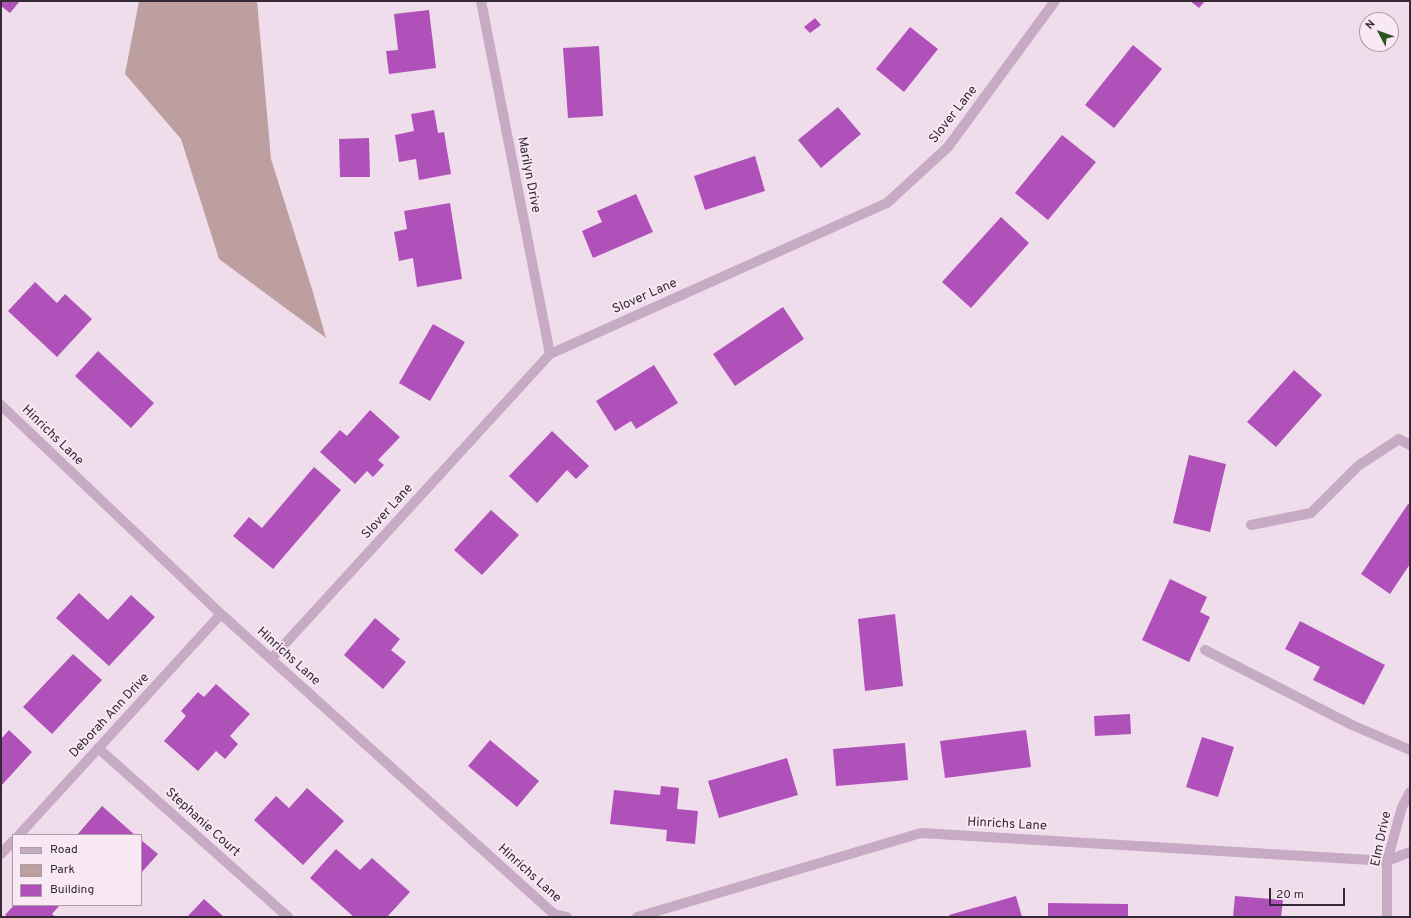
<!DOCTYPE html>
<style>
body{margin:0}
#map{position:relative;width:1411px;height:918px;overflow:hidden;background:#f0ddec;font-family:Overpass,sans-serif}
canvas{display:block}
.frame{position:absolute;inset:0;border:2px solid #352935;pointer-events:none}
.legend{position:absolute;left:12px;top:834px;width:130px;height:72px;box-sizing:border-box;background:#f8e9f5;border:1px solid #aa9ca8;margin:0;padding:5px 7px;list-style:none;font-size:12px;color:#352935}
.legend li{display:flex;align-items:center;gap:8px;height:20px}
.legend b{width:20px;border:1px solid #aa9ca8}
.north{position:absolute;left:1359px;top:12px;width:40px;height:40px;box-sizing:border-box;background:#f8e9f5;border:1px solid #aa9ca8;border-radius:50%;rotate:311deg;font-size:11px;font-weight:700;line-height:16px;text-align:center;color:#352935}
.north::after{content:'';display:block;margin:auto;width:14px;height:18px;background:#2f5223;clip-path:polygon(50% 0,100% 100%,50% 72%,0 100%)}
.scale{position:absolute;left:1269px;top:888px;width:76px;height:18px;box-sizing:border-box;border:2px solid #352935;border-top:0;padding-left:5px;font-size:12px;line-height:14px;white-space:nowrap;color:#352935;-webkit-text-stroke:3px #f8e9f5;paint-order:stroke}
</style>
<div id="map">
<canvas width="1411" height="918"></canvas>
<div class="frame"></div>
<ul class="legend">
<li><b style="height:5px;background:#c7aac3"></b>Road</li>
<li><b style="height:11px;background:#bd9f9f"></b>Park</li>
<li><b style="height:11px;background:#b051ba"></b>Building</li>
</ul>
<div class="north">N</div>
<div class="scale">20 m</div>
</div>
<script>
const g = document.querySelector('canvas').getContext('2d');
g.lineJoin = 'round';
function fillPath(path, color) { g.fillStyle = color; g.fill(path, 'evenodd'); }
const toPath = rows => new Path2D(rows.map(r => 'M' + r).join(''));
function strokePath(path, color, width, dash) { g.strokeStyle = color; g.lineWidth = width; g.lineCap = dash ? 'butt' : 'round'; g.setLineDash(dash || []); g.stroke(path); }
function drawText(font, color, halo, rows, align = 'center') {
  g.font = font + ' Overpass,sans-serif'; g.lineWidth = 4; g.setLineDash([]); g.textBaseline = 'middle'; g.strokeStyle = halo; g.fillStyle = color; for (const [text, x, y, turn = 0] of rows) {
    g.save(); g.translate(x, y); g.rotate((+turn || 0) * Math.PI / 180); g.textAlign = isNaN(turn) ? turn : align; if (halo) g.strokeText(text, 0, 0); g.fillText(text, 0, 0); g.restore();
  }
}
fillPath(toPath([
 [139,1,257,1,271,159,312,289,326,338,219,259,181,139,125,74]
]), '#bd9f9f');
fillPath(toPath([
 [1,1,20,1,10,13,1,6],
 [1190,1,1205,1,1199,8],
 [429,10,436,68,389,74,386,51,398,50,394,14],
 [815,18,821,25,810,33,804,27],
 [910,27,938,49,904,92,876,69],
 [1133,45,1162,69,1114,128,1085,105],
 [599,46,603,116,568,118,563,48],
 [838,107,861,134,821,168,798,140],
 [434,110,438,133,444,132,451,174,419,180,416,159,399,162,395,135,414,131,411,114],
 [1062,135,1096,162,1048,220,1015,193],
 [369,138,370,177,340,177,339,139],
 [755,156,765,191,705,210,694,176],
 [636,194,653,232,593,258,582,231,602,222,597,211],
 [450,203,462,279,417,287,413,258,399,261,394,232,407,229,404,211],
 [1001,217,1029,243,971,308,942,282],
 [35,282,57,303,65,294,92,319,57,357,8,311],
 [783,307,804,339,735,386,713,354],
 [433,324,465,342,430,401,399,383],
 [98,351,154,403,131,428,75,376],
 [654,365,678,403,636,429,631,421,615,431,596,401],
 [1294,370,1322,395,1276,447,1247,422],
 [370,410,400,437,378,460,384,465,373,477,367,471,355,484,320,452,340,430,347,436],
 [552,431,589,466,576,479,567,470,537,503,509,476],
 [1189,455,1226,464,1210,532,1173,523],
 [314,467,341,490,273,569,233,536,249,517,262,528],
 [1408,504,1410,505,1410,564,1390,594,1361,574],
 [491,510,519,535,482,575,454,550],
 [1170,579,1207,597,1200,612,1210,617,1189,662,1142,640],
 [79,593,108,620,131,595,155,617,109,666,56,618],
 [895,614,903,686,865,691,858,619],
 [375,618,400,639,391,650,406,662,383,689,344,655],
 [1300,621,1385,665,1364,705,1313,680,1320,667,1285,649],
 [73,654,102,680,52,734,23,707],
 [216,684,250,714,230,736,238,744,225,759,216,751,198,771,164,741,186,716,181,711,198,692,204,697],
 [1130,714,1131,734,1095,736,1094,716],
 [9,730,32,752,1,786,1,737,2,738],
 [1026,730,1031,767,945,778,940,741],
 [1202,737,1234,747,1218,797,1186,787],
 [490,740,539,781,517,807,468,766],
 [905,743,908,780,836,786,833,749],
 [787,758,798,795,719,818,708,781],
 [661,786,679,788,677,809,698,811,695,844,666,841,667,830,610,824,614,790,660,795],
 [307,788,344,821,303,865,254,820,276,796,289,808],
 [102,806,135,835,77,835],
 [141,840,158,854,141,873],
 [336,849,360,870,372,858,410,892,387,917,354,917,310,878],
 [1016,896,1022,917,950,917,949,915],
 [1235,896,1283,900,1281,917,1233,917],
 [204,899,224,917,187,917],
 [1048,903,1128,904,1128,917,1048,917],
 [14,905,60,905,52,914,56,917,8,917,5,915]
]), '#b051ba');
strokePath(toPath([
 [481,1,550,354],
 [1,405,221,614,554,914,567,917],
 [1251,525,1311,513,1358,466,1399,439,1410,445],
 [1205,650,1352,725,1410,750],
 [271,659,550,354,887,203,948,147,1055,1],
 [98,748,288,917],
 [19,835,221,614],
 [1,854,13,841],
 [637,917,921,833,1387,861,1410,852],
 [1387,917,1387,861,1402,807,1410,792]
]), '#c7aac3', 10);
drawText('13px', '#352935', '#f8e9f5', [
 ["Slover Lane",954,115,-52],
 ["Marilyn Drive",528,175,79],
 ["Slover Lane",645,297,-24],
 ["Hinrichs Lane",52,436,44],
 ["Slover Lane",388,512,-48],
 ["Hinrichs Lane",288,657,42],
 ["Deborah Ann Drive",110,716,-47],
 ["Stephanie Court",202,823,42],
 ["Hinrichs Lane",1007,825,3],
 ["Elm Drive",1382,839,-78],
 ["Hinrichs Lane",529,874,42]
]);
</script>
